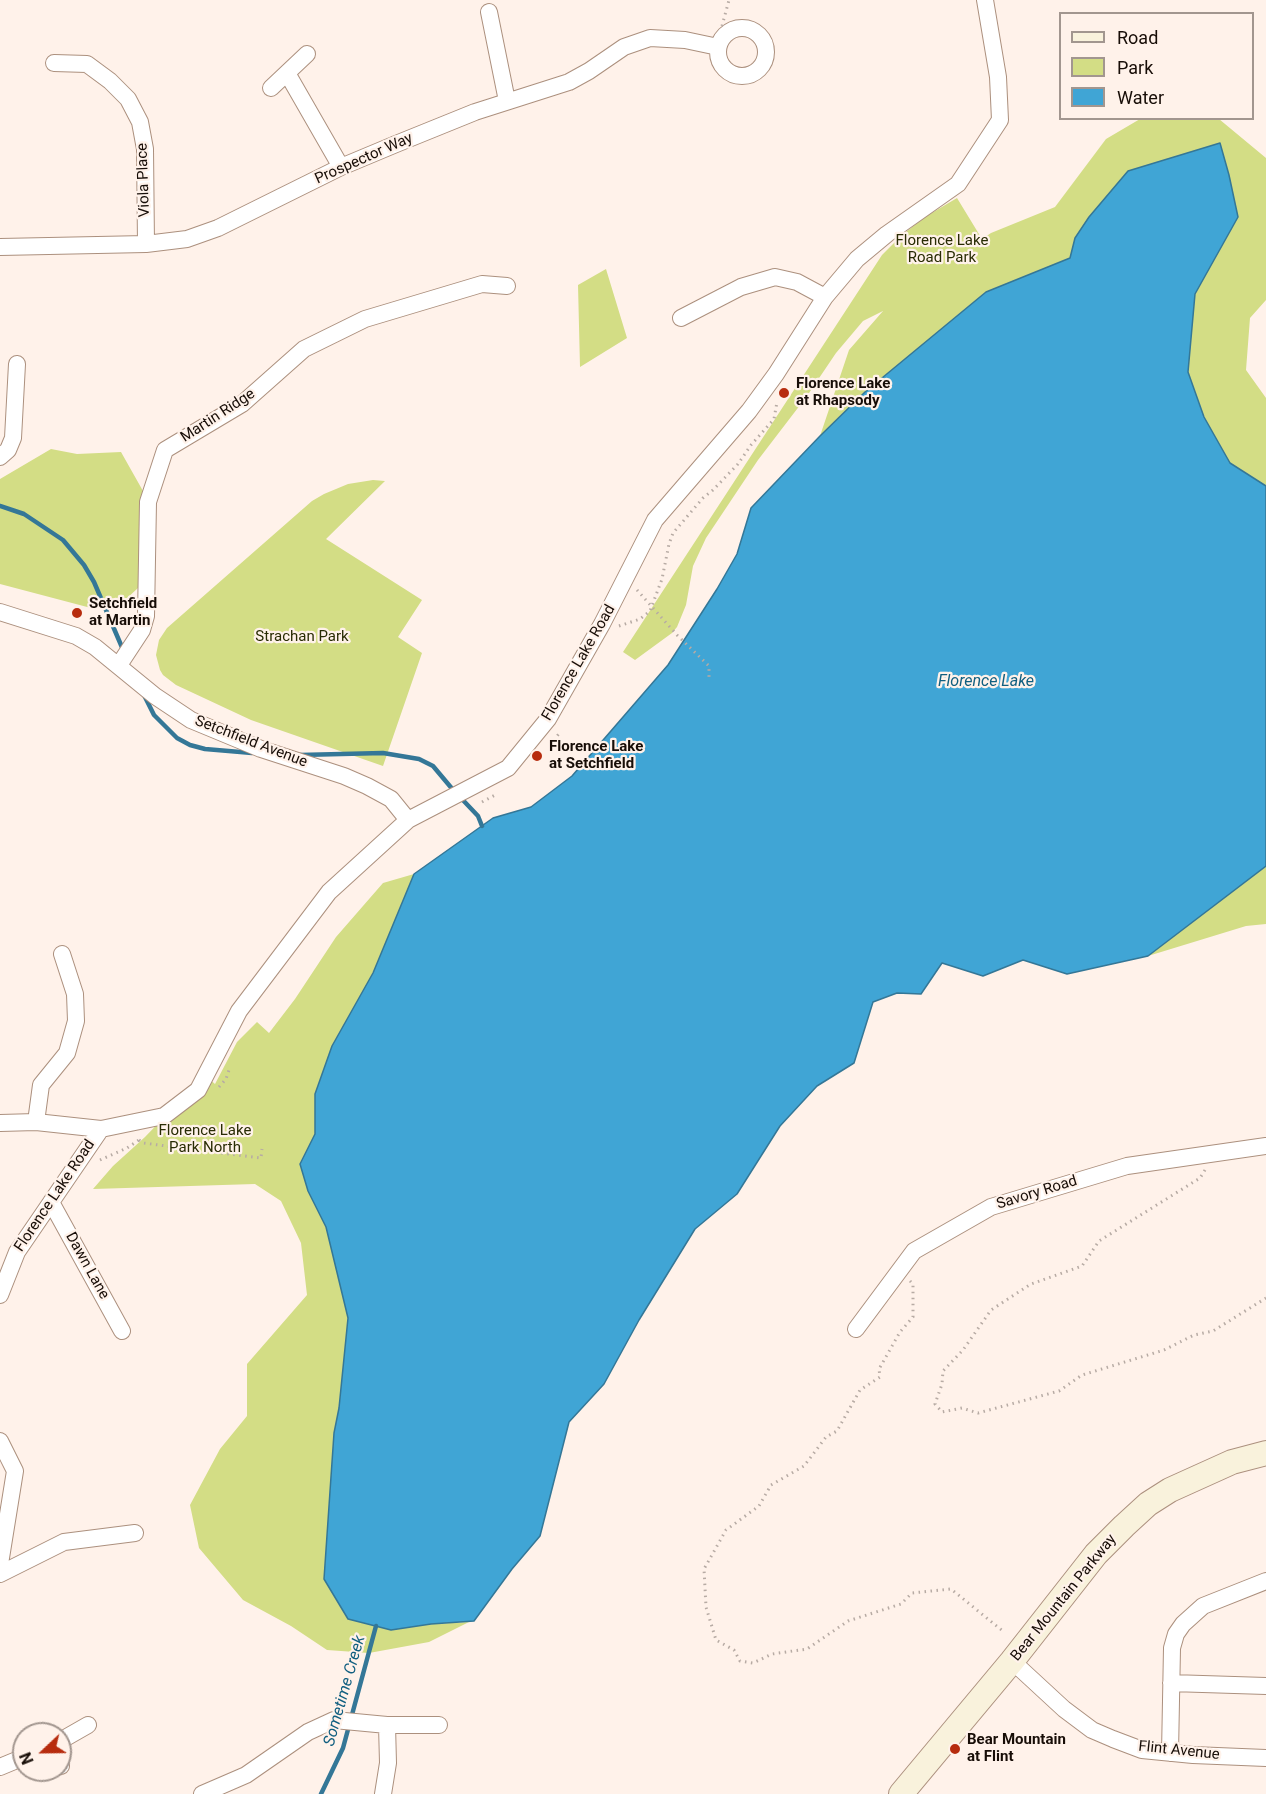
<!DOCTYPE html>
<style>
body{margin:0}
#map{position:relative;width:1266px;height:1794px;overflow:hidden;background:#fff2ea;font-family:Roboto,sans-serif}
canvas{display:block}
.legend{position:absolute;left:1059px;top:12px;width:195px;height:108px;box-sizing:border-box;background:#fff2ea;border:2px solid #a2968f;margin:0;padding:8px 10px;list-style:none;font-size:18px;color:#170d07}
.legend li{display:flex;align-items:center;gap:12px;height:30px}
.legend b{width:30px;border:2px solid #a2968f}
.north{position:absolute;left:12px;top:1722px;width:60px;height:60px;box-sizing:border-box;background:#fff2ea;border:2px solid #a2968f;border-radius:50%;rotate:248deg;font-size:16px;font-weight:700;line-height:24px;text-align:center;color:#170d07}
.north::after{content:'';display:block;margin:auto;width:21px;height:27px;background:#b72c0e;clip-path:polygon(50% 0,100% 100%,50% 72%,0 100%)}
</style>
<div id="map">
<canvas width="1266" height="1794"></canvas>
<ul class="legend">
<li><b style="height:8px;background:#f9f2dc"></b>Road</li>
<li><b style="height:16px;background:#d3dd85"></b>Park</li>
<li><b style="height:16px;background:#40a5d5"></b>Water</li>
</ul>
<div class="north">N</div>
</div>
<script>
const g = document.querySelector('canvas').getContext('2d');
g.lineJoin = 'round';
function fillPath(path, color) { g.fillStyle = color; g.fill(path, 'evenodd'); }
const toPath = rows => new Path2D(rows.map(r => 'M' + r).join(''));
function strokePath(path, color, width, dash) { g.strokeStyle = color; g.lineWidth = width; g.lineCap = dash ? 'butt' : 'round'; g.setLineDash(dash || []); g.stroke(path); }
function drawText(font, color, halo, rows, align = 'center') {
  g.font = font + ' Roboto,sans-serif'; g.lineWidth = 4.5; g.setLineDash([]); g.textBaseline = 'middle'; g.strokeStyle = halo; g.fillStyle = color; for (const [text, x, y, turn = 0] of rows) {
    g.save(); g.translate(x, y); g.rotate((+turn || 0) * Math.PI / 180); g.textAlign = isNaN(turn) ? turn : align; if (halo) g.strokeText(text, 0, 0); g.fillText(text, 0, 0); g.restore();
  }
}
fillPath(toPath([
 [1140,119,1219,119,1266,158,1266,300,1250,318,1246,370,1266,398,1266,486,1230,463,1204,417,1188,372,1194,294,1238,217,1229,175,1220,143,1128,171,1089,217,1075,238,1070,258,986,292,865,392,820,436,849,350,883,311,863,321,836,353,807,396,758,460,706,538,693,566,686,605,677,627,672,633,635,660,623,652,882,255,902,235,925,217,957,198,982,239,991,233,1055,207,1106,139],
 [606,269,627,338,580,367,578,285],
 [51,449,77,454,121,452,143,491,138,588,125,600,112,607,91,608,0,584,0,479],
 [373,480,385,481,326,539,422,600,398,637,422,653,383,766,251,720,176,685,163,675,160,670,156,655,159,640,167,628,312,501,324,494,348,484],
 [1266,866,1266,924,1246,926,1148,956],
 [414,874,373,973,332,1046,315,1094,315,1134,300,1163,308,1191,326,1227,348,1318,339,1408,334,1433,324,1579,348,1619,391,1630,431,1624,469,1622,429,1642,369,1653,327,1650,291,1626,243,1600,199,1548,190,1505,220,1449,247,1416,247,1364,307,1295,301,1243,281,1201,255,1184,93,1189,113,1166,145,1137,205,1075,215,1084,237,1042,257,1022,269,1033,295,999,336,937,383,883]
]), '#d3dd85');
const water = toPath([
 [1220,143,1229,175,1238,217,1195,294,1188,372,1204,417,1230,463,1266,486,1266,866,1148,956,1067,974,1023,960,983,976,942,963,921,994,897,993,873,1002,854,1063,817,1086,780,1126,737,1194,695,1229,639,1320,604,1384,569,1422,540,1536,512,1569,474,1621,431,1624,391,1630,348,1619,324,1579,334,1433,339,1408,348,1318,326,1227,308,1191,300,1164,315,1134,315,1094,332,1046,373,973,414,874,493,818,531,807,572,776,668,665,717,589,737,554,751,508,820,436,865,392,986,292,1070,258,1075,238,1089,217,1128,171,1220,143]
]);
fillPath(water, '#40a5d5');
strokePath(water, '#347797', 1.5);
strokePath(toPath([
 [0,506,24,514,63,540,84,565,94,582,124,652],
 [144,695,154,715,177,738,190,745,205,749,252,753],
 [300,755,383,753,419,759,433,766,454,791],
 [460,797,478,816,482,826],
 [321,1794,343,1748,376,1626]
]), '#347797', 4.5);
const street = toPath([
 [489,12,507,101],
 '718 52a24 24 0 1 1 48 0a24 24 0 1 1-48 0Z',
 [54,63,87,64,110,81,128,99,140,122,145,149,146,244],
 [287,73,341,167],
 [271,88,307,54],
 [0,247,146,244,187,239,218,228,341,167,396,144,475,112,569,82,589,71,624,47,650,38,685,40,718,47],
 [681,318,741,287,775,277,797,282,825,297],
 [0,457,8,450,13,438,17,364],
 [0,612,76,636,95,647,155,696,191,720,261,749,344,776,367,786,391,799,408,820],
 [119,665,142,630,146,616,148,502,165,450,242,404,304,349,365,319,482,284,507,286],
 [36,1122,41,1085,67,1053,76,1021,75,994,62,954],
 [0,1123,36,1122,101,1129],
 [51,1202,122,1331],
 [0,1295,17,1252,101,1129,164,1116,198,1090,239,1011,329,892,408,820,508,768,548,719,602,624,655,520,749,411,776,374,825,297,857,259,887,234,958,184,1000,120,998,77,985,0],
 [856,1329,914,1251,991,1207,1127,1166,1266,1146],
 [0,1441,15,1471,0,1564],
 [0,1574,64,1542,135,1533],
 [1012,1661,1064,1709,1092,1730,1113,1739,1142,1750,1193,1755,1266,1758],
 [1171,1683,1266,1686],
 [60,1741,88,1725],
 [1170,1753,1172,1648,1176,1634,1183,1624,1203,1606,1266,1581],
 [60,1763,61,1766],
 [0,1767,24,1757],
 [202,1794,246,1775,308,1732,334,1720,387,1725,439,1725],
 [383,1794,388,1763,387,1725]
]);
const secondary = toPath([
 [901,1794,1012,1661,1096,1554,1124,1526,1148,1504,1170,1490,1232,1462,1266,1453]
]);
strokePath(street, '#ac907e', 18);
strokePath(secondary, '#ac907e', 26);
strokePath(toPath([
 [722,26,729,0],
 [637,590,677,635,709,666,709,679],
 [619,626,640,619,650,611,662,579,669,544,673,533,703,498,713,490,738,464,751,445,774,419,777,402],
 [550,745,561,731],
 [482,802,497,794],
 [219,1087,226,1079,230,1067],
 [139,1140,143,1143,261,1158,262,1149],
 [100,1160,127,1148,142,1138],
 [1205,1170,1200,1178,1099,1241,1082,1266,1031,1284,991,1310,963,1350,943,1371,942,1384,935,1404,942,1412,962,1408,978,1413,1059,1391,1082,1375,1164,1350,1194,1335,1213,1331,1266,1298],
 [910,1281,913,1284,913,1317,900,1332,879,1369,880,1377,860,1390,837,1431,826,1437,804,1466,771,1485,759,1506,726,1530,704,1569,706,1607,716,1640,734,1650,740,1661,753,1663,772,1654,807,1649,848,1621,901,1604,912,1593,951,1589,1004,1632]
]), '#b7aba4', 3, [1.5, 4.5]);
strokePath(street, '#fff', 16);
strokePath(secondary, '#f9f2dc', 24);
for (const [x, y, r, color] of [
 [784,393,6,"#b72c0e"],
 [77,613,6,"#b72c0e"],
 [537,756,6,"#b72c0e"],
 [955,1749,6,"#b72c0e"]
]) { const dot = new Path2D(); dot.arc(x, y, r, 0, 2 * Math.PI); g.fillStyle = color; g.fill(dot); strokePath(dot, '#fff2ea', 2); }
drawText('15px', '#170d07', '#fff2ea', [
 ["Prospector Way",364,159,-24],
 ["Viola Place",144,180,-92],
 ["Martin Ridge",218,416,-33],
 ["Florence Lake Road",579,663,-60],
 ["Setchfield Avenue",251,742,21],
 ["Savory Road",1037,1193,-17],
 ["Florence Lake Road",55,1196,-56],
 ["Dawn Lane",87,1266,61],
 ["Bear Mountain Parkway",1064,1598,-51],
 ["Flint Avenue",1179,1751,6]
]);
drawText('15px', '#292c04', '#fff2ea', [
 ["Florence Lake",942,241],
 ["Road Park",942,258],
 ["Strachan Park",302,637],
 ["Florence Lake",205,1131],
 ["Park North",205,1148]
]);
drawText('bold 15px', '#170d07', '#fff2ea', [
 ["Florence Lake",796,384],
 ["at Rhapsody",796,401],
 ["Setchfield",89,604],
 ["at Martin",89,621],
 ["Florence Lake",549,747],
 ["at Setchfield",549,764],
 ["Bear Mountain",967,1740],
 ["at Flint",967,1757]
], 'left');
drawText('italic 16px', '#115f80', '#fff2ea', [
 ["Florence Lake",986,682],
 ["Sometime Creek",345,1691,-74]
]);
</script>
